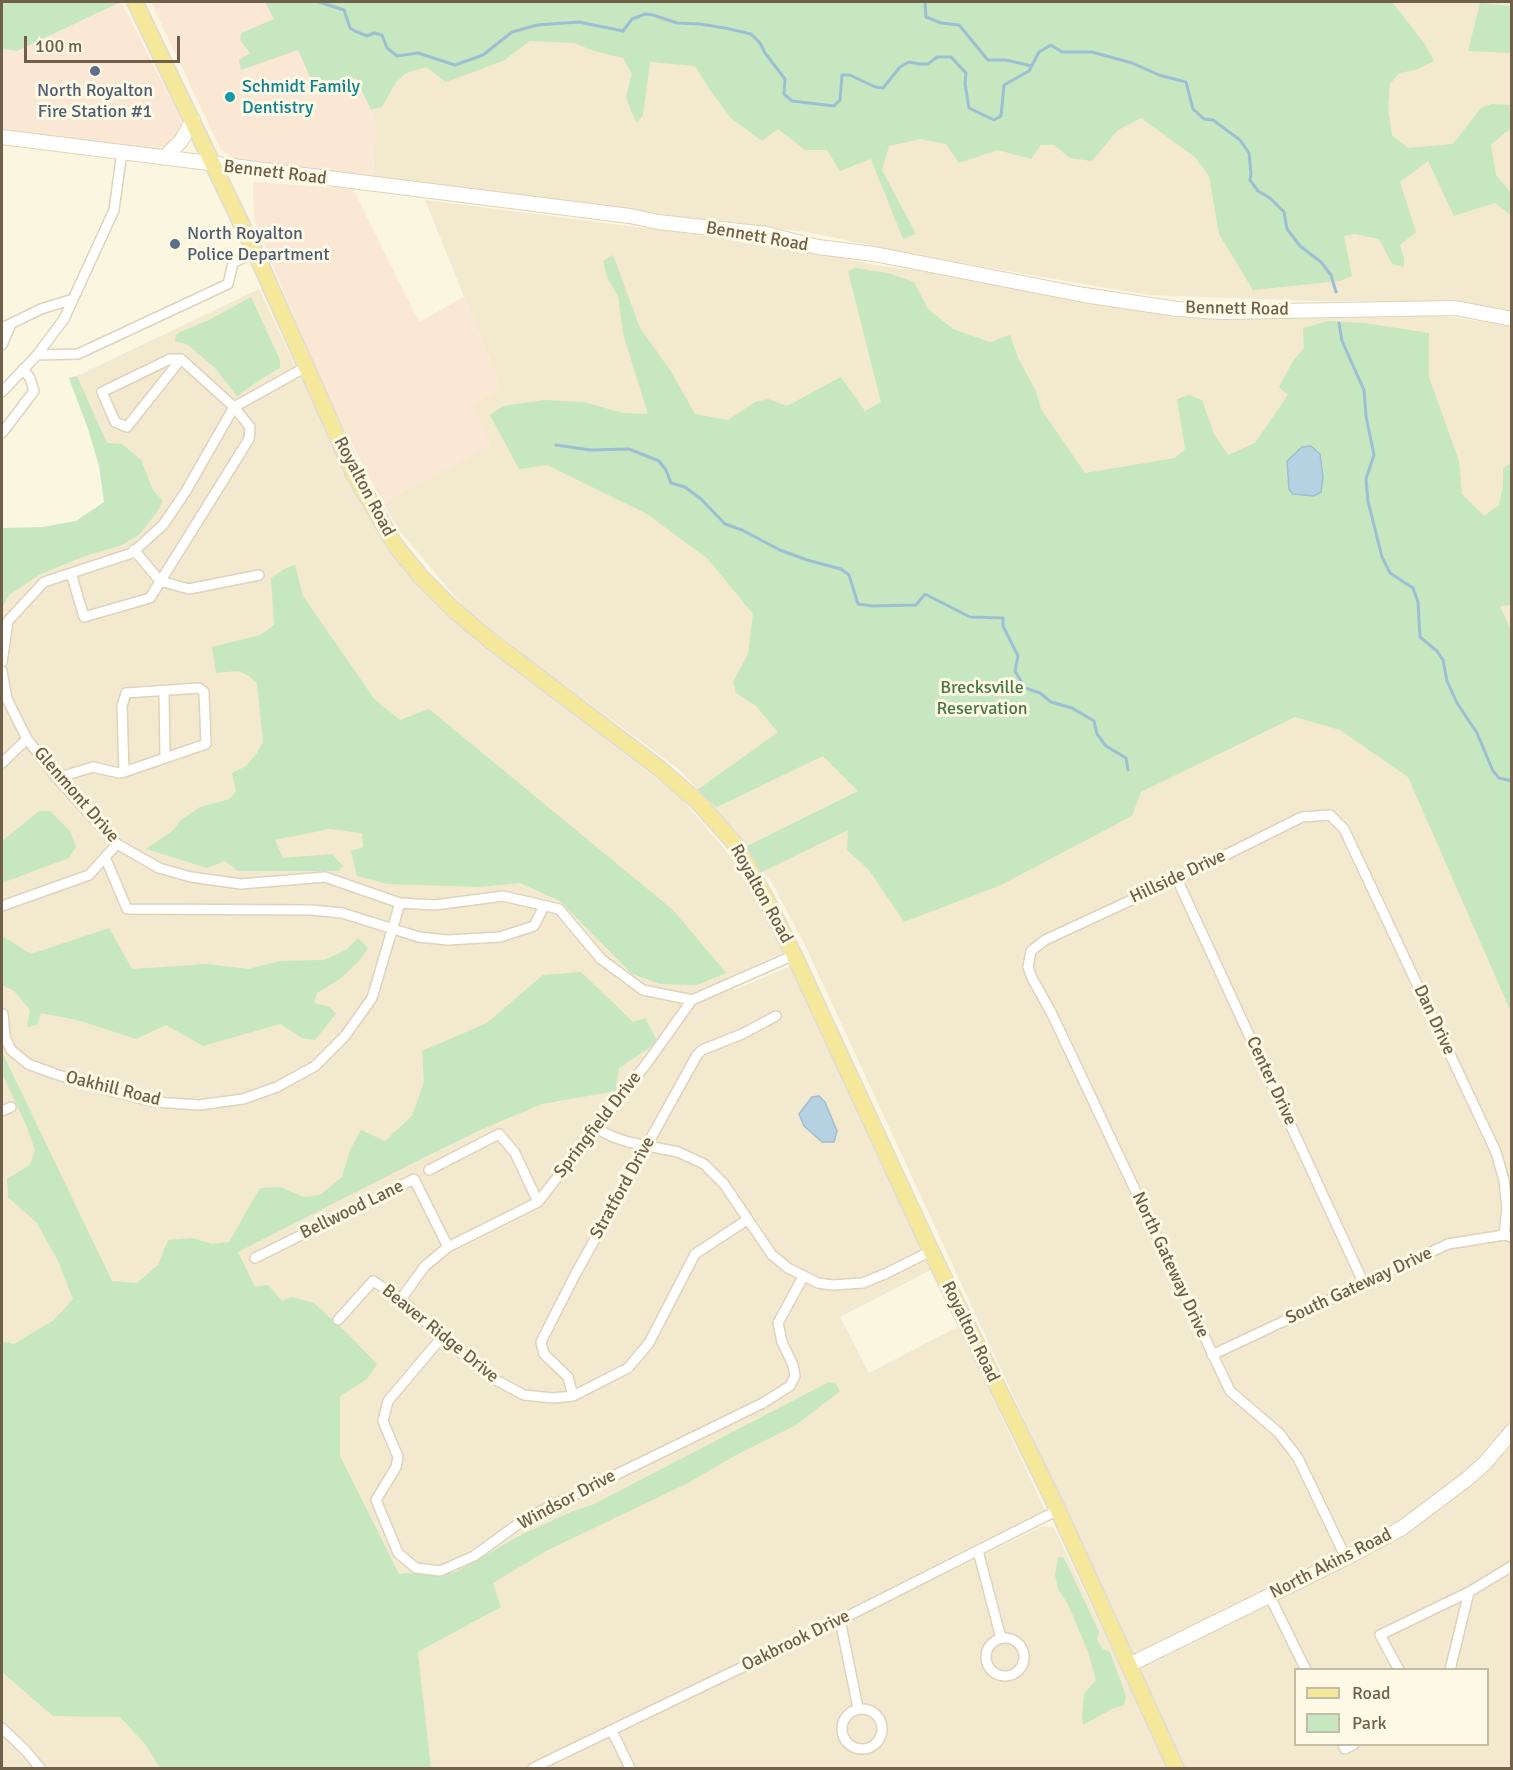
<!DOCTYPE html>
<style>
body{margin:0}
#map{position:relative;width:1513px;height:1770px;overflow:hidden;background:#faf6e0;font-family:Signika,sans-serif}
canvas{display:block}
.frame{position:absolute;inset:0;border:3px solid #705f49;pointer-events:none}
.legend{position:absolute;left:1294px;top:1668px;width:195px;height:78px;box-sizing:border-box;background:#fefae6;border:2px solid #c5bca7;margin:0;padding:8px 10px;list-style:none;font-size:18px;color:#705f49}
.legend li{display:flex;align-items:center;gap:12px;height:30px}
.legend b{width:30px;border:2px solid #c5bca7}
.scale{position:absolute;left:24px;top:36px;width:156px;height:27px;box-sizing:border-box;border:3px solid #705f49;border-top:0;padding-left:8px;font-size:18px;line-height:21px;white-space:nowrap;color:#705f49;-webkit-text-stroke:4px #fefae6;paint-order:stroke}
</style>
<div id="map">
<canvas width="1513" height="1770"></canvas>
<div class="frame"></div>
<ul class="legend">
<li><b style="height:8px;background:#f6e89b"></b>Road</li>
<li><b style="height:16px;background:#c7e7c0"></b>Park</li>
</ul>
<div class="scale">100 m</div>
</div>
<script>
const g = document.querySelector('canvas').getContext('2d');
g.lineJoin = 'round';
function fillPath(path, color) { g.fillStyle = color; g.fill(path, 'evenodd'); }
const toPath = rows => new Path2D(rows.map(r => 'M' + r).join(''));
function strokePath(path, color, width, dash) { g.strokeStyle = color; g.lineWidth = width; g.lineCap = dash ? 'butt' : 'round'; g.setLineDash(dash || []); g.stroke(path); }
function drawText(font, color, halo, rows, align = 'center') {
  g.font = font + ' Signika,sans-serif'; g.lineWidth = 6; g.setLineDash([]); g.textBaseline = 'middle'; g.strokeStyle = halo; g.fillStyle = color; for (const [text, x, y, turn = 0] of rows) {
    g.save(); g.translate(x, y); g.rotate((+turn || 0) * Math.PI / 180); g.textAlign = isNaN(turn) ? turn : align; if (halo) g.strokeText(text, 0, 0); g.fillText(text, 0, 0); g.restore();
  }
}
fillPath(toPath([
 [265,2,1511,2,1511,314,1462,302,1316,301,1149,295,937,259,807,232,677,219,373,180,375,120,333,29,275,19],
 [425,200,635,227,691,232,807,251,881,266,997,281,1116,303,1397,313,1436,315,1511,326,1511,1768,1185,1768,805,945,774,886,736,833,680,770,522,654,462,605,399,530,383,503,490,445,473,404,501,388],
 [1296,1670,1488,1670,1488,1744,1296,1744],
 [259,289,355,492,386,548,427,595,494,654,679,796,727,852,753,887,785,951,728,978,734,990,791,966,931,1270,840,1317,869,1373,959,1326,1045,1510,700,1683,524,1768,431,1768,418,1652,501,1607,493,1584,415,1607,2,1362,2,574,136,509,77,376],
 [1043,1526,1054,1528,1134,1696,1176,1768,545,1768],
 [2,1572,236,1768,2,1768]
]), '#f2e9cf');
fillPath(toPath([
 [121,2,180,116,181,125,169,146,151,152,2,133,2,49,17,51],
 [151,2,265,2,275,19,333,29,375,120,373,180,239,165,220,148],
 [253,182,353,189,419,322,464,297,501,388,473,404,491,445,383,503,348,437,315,367,254,220]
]), '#fae8d4');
fillPath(toPath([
 [2,2,121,2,17,51,2,49],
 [265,2,1392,2,1424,43,1434,61,1416,70,1399,73,1390,84,1388,108,1392,135,1408,148,1453,144,1481,108,1492,104,1511,105,1511,130,1506,132,1491,145,1496,175,1511,193,1511,215,1495,203,1454,216,1428,161,1400,182,1416,232,1400,245,1404,258,1404,267,1392,264,1379,239,1355,234,1344,236,1352,276,1340,281,1253,290,1219,234,1209,176,1195,157,1141,118,1118,130,1092,161,1070,158,1054,145,1041,145,1031,159,998,150,959,163,946,144,920,139,889,146,882,170,916,234,903,239,871,159,840,171,827,150,805,150,778,129,762,141,731,118,712,93,695,66,650,62,643,115,636,123,626,97,632,74,623,58,594,51,574,43,530,41,503,61,446,82,426,67,406,73,396,82,382,107,371,110,356,78,315,88,298,50,241,70,239,60,250,53,240,40,241,33,274,19],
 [1480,3,1511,6,1511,53,1468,51],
 [613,255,640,328,670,370,695,414,728,420,755,402,768,399,787,406,841,377,865,411,881,402,848,271,855,268,888,273,914,282,928,309,953,329,990,342,1010,335,1019,360,1036,391,1041,409,1085,473,1175,458,1185,449,1177,399,1189,395,1202,400,1214,434,1228,455,1255,443,1288,395,1279,387,1293,361,1304,348,1303,328,1328,321,1364,323,1429,333,1429,377,1459,461,1462,494,1484,516,1499,505,1503,485,1503,468,1511,463,1511,605,1500,606,1512,633,1511,1012,1408,777,1340,730,1295,717,1141,792,1132,816,1001,885,904,922,869,870,847,850,848,830,760,873,747,846,858,791,823,756,717,807,696,791,778,732,756,706,736,693,733,682,748,654,753,614,708,559,647,514,547,465,519,469,490,415,503,406,545,400,583,402,623,413,648,414,623,334,618,296,607,277,603,261],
 [251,297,280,360,280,368,261,379,237,396,215,368,188,345,175,341,176,335,180,332,209,320],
 [77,376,107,443,122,444,141,460,153,490,163,501,157,512,140,534,122,545,82,557,39,575,9,595,2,608,2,528,42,527,76,521,104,502,99,466,88,429,69,378],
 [295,565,303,596,375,700,400,720,429,709,673,910,726,973,697,985,660,984,632,974,560,901,520,883,479,887,388,884,357,876,351,851,363,847,362,833,330,829,275,840,283,858,332,854,343,866,338,871,238,871,225,861,207,868,146,849,172,831,181,820,200,807,230,799,236,791,232,773,246,766,257,753,263,742,257,684,249,676,238,671,216,673,212,647,260,635,274,625,271,578,284,569],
 [39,811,50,811,70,831,76,847,69,858,2,883,2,841],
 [109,928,132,969,206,964,249,969,279,961,324,960,346,950,358,938,368,948,358,962,340,979,317,993,314,1003,330,1007,336,1014,315,1040,302,1038,280,1024,203,1046,166,1025,136,1039,77,1020,41,1013,37,1025,27,1027,30,1010,14,991,2,985,2,936,31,954],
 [581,972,633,1022,645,1018,658,1042,619,1068,616,1091,542,1104,480,1130,419,1160,238,1252,255,1287,268,1285,282,1301,291,1297,314,1303,349,1335,377,1364,367,1379,340,1396,340,1456,399,1574,407,1573,432,1575,456,1572,519,1536,573,1511,592,1505,829,1382,836,1384,840,1391,796,1425,736,1455,688,1483,546,1551,493,1583,501,1607,418,1652,431,1768,160,1768,146,1745,120,1717,53,1716,2,1672,2,1341,14,1344,54,1320,73,1299,59,1263,37,1223,8,1197,7,1179,30,1165,35,1150,27,1127,2,1073,2,1052,112,1281,137,1283,158,1265,168,1240,193,1238,212,1244,229,1242,260,1188,280,1187,304,1197,320,1195,342,1177,350,1150,361,1130,385,1141,412,1116,424,1082,422,1051,487,1023,543,975],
 [1058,1557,1063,1557,1069,1568,1099,1632,1097,1640,1103,1649,1110,1652,1126,1696,1124,1705,1112,1709,1083,1725,1082,1717,1084,1694,1096,1680,1088,1652,1068,1604,1058,1589,1055,1575]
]), '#c7e7c0');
const water = toPath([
 [1311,446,1320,454,1323,477,1321,492,1314,496,1293,494,1289,489,1287,461,1302,447,1311,446],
 [819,1096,825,1102,837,1131,834,1142,822,1142,804,1126,799,1114,812,1097,819,1096]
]);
fillPath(water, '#b6d2e2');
strokePath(water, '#9dbfd3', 1.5);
strokePath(toPath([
 [319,2,344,10,350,28,355,31,367,36,374,33,382,35,387,48,397,56,418,53,455,65,483,55,512,32,537,25,579,22,623,31,632,19,645,14,653,15,677,23,700,24,725,28,751,34,760,43,765,53,785,79,784,94,792,101,834,106,840,100,842,75,850,75,875,87,883,88,900,67,909,62,919,64,928,64,937,57,951,57,966,73,965,84,969,108,994,120,1001,116,1004,85,1029,71,1039,52,1051,45,1062,52,1092,52,1132,63,1159,75,1186,82,1193,109,1204,119,1213,120,1240,140,1249,153,1251,174,1250,180,1258,191,1270,198,1284,212,1287,229,1300,246,1321,262,1331,275,1336,292],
 [925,2,926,17,941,23,959,25,988,60,1006,60,1032,66],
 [1339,323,1342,341,1364,390,1366,416,1374,455,1366,479,1368,501,1382,557,1390,573,1413,588,1418,602,1420,637,1437,651,1443,660,1447,681,1457,703,1477,733,1493,771,1499,778,1512,781],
 [556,445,590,450,629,449,659,461,666,470,671,483,685,487,701,499,725,524,742,530,780,550,807,560,841,569,849,575,858,604,872,606,916,605,925,594,970,617,1003,618,1003,626,1018,656,1015,671,1025,688,1040,693,1051,702,1072,708,1094,721,1097,734,1106,746,1126,758,1128,770]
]), '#9dbfd3', 3);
const street = toPath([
 [2,328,41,309,73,299],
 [2,345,11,324],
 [37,355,78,354,228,284,233,263,255,252],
 [2,392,37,355,64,319,114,210,122,152],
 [2,433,34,391,30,378,23,369],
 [134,550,160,581,189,589,259,575],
 [71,573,84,617,150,598,249,439,250,427,234,407,181,359,170,359,102,392,115,422,127,427,181,359],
 [2,662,8,621,44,582,132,553,163,525,186,491,234,407,306,367],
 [2,671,7,699,27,739,57,778,117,844,159,868,191,877,241,884,325,877,400,903,435,905,503,896,559,909,601,959,643,990,692,1000],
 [164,691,165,758],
 [2,763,27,739],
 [57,778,93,767,119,773,124,772,206,744,204,692,199,688,126,693,122,706,124,772],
 [105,857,127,909,311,910,342,913,419,937,448,940,500,937,534,926,544,906],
 [1177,879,1364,1284],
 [2,906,89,875,117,844],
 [3,1014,5,1037,11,1050,28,1064,55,1074,111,1091,155,1102,199,1105,243,1099,277,1087,315,1066,345,1036,372,998,400,903],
 [2,1111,11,1107],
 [595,1128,611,1136,628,1142,678,1152,704,1164,724,1184,772,1255,788,1268,818,1283,832,1285,863,1283,887,1273,931,1251],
 [429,1170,499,1134,515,1153,538,1202],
 [255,1258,414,1179,448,1247],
 [401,1299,425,1266,448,1247,538,1202,647,1063,692,1000,794,955],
 [338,1320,373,1281,401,1299,442,1337,494,1379,524,1395,553,1398,573,1396,628,1368,649,1343,695,1254,747,1220],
 [442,1337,388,1401,383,1421,398,1457,396,1467,376,1500,398,1553,416,1568,440,1571,474,1556,525,1519,763,1403,790,1386,795,1376,793,1365,782,1342,778,1323,803,1277],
 [1212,1355,1448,1244,1504,1235,1512,1237],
 [573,1396,568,1377,544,1354,541,1342,575,1275,697,1055,702,1050,742,1034,776,1016],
 [978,1551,1001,1638],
 [1346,1558,1298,1458,1279,1433,1230,1391,1052,1014,1032,978,1028,967,1031,951,1045,940,1177,879,1302,817,1330,815,1344,829,1496,1152,1504,1180,1507,1208,1504,1235],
 [1269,1595,1306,1670],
 [840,1620,858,1708],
 '986 1657a19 19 0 1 1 38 0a19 19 0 1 1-38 0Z',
 [1399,1670,1380,1635,1469,1592,1512,1566],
 [1450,1670,1469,1592],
 '842 1729a20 20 0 1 1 40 0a20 20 0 1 1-40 0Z',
 [2,1728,26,1751,40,1768],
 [612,1731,630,1768],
 [1343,1744,1345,1749,1354,1744],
 [533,1768,840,1620,1058,1510]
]);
const secondary = toPath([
 [2,137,630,216,658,222,766,234,818,247,874,254,1084,295,1177,309,1220,312,1455,308,1512,319],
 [164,158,181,141,193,120],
 [1129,1665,1346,1558,1402,1528,1467,1479,1485,1463,1512,1431]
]);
const primary = toPath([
 [135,2,255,252,354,474,395,545,421,577,454,610,491,641,660,769,698,802,736,845,765,897,794,955,931,1251,1058,1510,1176,1768]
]);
strokePath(street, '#ded3bd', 12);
strokePath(secondary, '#dfd3b8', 16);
strokePath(primary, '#e0dcd7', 18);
strokePath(street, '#fff', 9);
strokePath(secondary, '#fff', 14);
strokePath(primary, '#f6e89b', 15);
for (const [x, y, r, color] of [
 [95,71,6,"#5c6f8a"],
 [230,97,6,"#0f9aa8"],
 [175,244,6,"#5c6f8a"]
]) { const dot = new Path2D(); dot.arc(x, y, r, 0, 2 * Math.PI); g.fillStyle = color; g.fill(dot); strokePath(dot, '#fefae6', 2); }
drawText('18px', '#0d838f', '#fefae6', [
 ["Schmidt Family",242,87],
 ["Dentistry",242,108]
], 'left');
drawText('18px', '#4e5e75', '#fefae6', [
 ["North Royalton",95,91],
 ["Fire Station #1",95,112],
 ["North Royalton",187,234,"left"],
 ["Police Department",187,255,"left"]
]);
drawText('18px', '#705f49', '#fefae6', [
 ["Bennett Road",275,173,7],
 ["Bennett Road",757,237,10],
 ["Bennett Road",1237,309,1],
 ["Royalton Road",364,487,62],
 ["Glenmont Drive",76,795,49],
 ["Hillside Drive",1178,877,-25],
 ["Royalton Road",761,894,61],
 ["Dan Drive",1434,1020,65],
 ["Center Drive",1271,1081,65],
 ["Oakhill Road",113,1089,14],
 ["Springfield Drive",598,1125,-52],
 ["Stratford Drive",623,1188,-61],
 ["Bellwood Lane",352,1210,-26],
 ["North Gateway Drive",1170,1265,65],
 ["South Gateway Drive",1359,1286,-25],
 ["Royalton Road",970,1332,64],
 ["Beaver Ridge Drive",440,1334,39],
 ["Windsor Drive",567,1500,-28],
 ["North Akins Road",1331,1564,-27],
 ["Oakbrook Drive",796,1641,-26]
]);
drawText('18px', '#497a45', '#fefae6', [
 ["Brecksville",982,688],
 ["Reservation",982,709]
]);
</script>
